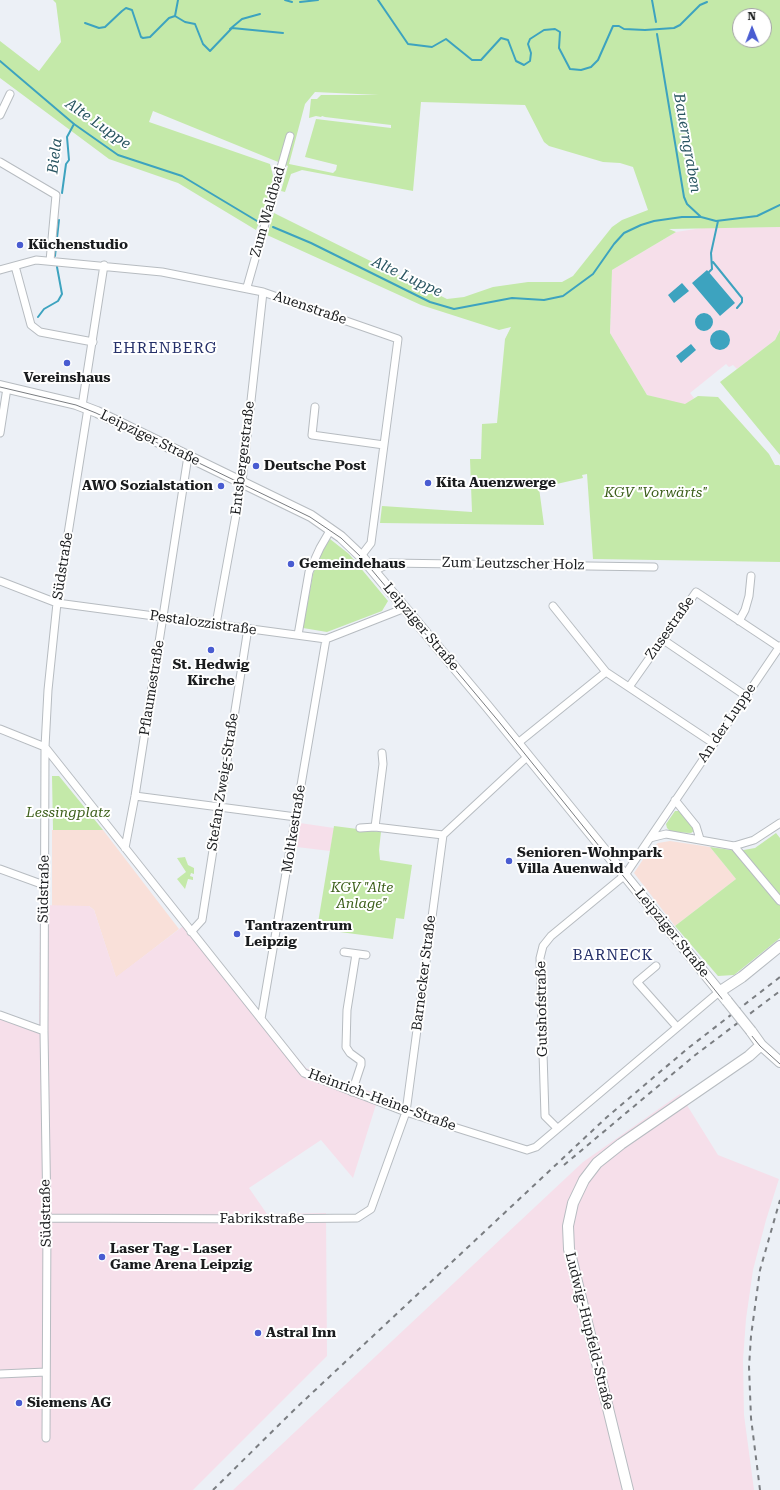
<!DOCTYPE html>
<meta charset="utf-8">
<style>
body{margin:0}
#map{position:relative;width:780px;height:1490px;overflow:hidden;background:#ecf0f6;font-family:"Roboto Serif",serif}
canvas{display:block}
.north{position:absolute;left:732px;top:8px;width:40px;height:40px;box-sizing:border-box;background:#fff;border:1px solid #a3a4a5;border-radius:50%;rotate:359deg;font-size:11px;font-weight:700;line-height:16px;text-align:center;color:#1a1c1e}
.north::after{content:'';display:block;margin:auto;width:14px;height:18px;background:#495cd1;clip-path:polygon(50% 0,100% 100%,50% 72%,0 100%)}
</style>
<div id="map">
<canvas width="780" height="1490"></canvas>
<div class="north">N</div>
</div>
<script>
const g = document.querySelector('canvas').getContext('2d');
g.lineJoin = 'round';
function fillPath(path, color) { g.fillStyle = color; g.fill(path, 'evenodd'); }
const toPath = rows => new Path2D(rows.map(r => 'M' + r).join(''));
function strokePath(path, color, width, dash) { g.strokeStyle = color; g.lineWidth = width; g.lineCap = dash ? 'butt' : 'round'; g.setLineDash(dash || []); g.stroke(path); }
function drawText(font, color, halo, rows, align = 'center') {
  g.font = font + ' "Roboto Serif",serif'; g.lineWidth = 4; g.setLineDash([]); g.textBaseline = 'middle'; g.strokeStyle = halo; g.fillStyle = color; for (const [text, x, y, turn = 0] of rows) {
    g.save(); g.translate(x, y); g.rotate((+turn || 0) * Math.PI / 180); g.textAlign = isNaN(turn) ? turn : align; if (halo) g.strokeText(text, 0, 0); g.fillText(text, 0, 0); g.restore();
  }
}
fillPath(toPath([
 [52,830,103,830,179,929,116,978,94,910,89,906,52,906],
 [670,841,710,847,736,879,675,926,634,873,648,852,658,843]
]), '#f9e0d9');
fillPath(toPath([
 [780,227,780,329,775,340,737,369,733,365,729,367,726,364,690,393,694,398,685,405,647,395,610,333,612,270,676,232,702,228],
 [300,823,334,828,330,851,297,847],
 [40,905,89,906,94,910,116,977,186,924,306,1068,379,1095,353,1178,321,1140,249,1188,267,1214,326,1213,327,1356,193,1490,0,1490,0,1011,39,1025],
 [680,1094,718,1155,779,1179,766,1220,753,1270,746,1319,743,1360,744,1415,754,1490,233,1490,583,1162]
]), '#f6dfea');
fillPath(toPath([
 [53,0,780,0,780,227,669,229,676,232,612,270,610,333,647,395,685,404,698,396,718,397,769,454,775,465,779,465,780,466,780,562,593,559,587,474,582,475,583,478,539,488,544,525,380,523,382,506,472,512,470,459,481,459,482,424,497,423,505,339,511,327,499,330,421,305,267,235,274,213,278,215,447,299,464,297,493,287,528,282,562,282,573,276,612,227,622,220,648,210,633,167,620,163,603,162,549,146,544,142,525,105,421,102,413,191,302,170,291,174,285,192,281,191,288,166,153,111,149,122,270,164,274,179,266,206,256,230,178,183,109,159,0,78,0,41,39,71,61,42,56,3],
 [740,16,764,16,764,40,740,40],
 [315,92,379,95,321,95,317,99,311,99,309,118,316,116,321,117,322,116,325,117,391,125,391,128,316,119,305,157,337,165,336,170,333,173,289,164,305,104],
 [780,330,780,455,720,382,775,340],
 [330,539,349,554,388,601,382,611,327,632,303,628,313,574,321,554],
 [52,776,59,776,103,830,53,830],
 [675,811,680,811,693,828,694,831,691,833,671,832,667,828,666,824],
 [334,826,381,832,379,850,380,860,412,865,404,919,396,918,393,939,317,929],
 [776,833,780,838,780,938,734,975,718,976,675,926,736,879,710,847,738,851,755,848],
 [185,857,188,865,194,868,194,874,191,873,190,876,193,877,193,880,188,879,185,889,177,879,186,872,177,858]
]), '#c4e9a9');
fillPath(toPath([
 [707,270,735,303,720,316,692,283],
 [682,283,689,291,674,303,668,295],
 '695 322a9 9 0 1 1 18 0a9 9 0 1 1-18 0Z',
 '710 340a10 10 0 1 1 20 0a10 10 0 1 1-20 0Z',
 [691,344,696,350,681,363,676,356]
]), '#3da3bf');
strokePath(toPath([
 [285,0,292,2],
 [378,0,408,44,432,47,446,39,472,60,481,60,501,38,508,40,516,61,524,65,530,61,531,53,528,44,530,39,544,30,555,29,560,32,559,48,570,69,581,70,591,67,598,60,613,26,619,26,624,29,645,30,674,28,680,25,700,5,707,2],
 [652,0,656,22],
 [300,2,318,0],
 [175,16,178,0],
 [85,23,99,28,105,27,122,11,126,8,132,10,141,37,143,38,150,37,169,18,175,16,185,22,195,24,203,44,210,51,232,28,283,33],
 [230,29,242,19,260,14],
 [657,34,684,197,687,204,701,217,716,221,757,216,780,205],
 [0,61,74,124,118,155,182,176,257,221],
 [62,193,66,164,69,160,67,137,74,124],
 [273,227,311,243,430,302,454,309,512,298,544,300,563,296,593,274,614,244,624,233,641,225,654,221,682,217,701,217],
 [55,256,59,220],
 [713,262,742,298,742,302,737,308],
 [709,272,712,269,711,253,718,221],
 [38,317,44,309,58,301,62,294,57,267]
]), '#3da3bf', 2);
const street = toPath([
 [0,115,10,94],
 [0,162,56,195,50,261],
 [15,266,31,325,40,332,93,342],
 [0,270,36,260,162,272,263,292,398,339,371,543,361,556],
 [247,287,290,136],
 [82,406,104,265],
 [315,407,312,435,384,445],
 [0,433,7,388],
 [374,571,390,563,654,567],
 [0,581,57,603,326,639,405,608],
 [553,606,606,672,713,743],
 [739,621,745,610,749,596,751,576],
 [216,624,242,482,263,292],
 [298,635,309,572,320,548,331,529],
 [662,639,746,696],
 [629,687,696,592,779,647],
 [0,729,45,747,304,1073,406,1112,527,1150,536,1147,719,992],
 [518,743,606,672],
 [135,796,296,817],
 [675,800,696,826,700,839],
 [375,827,383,764,382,753],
 [360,828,375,827,443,835],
 [650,838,780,646],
 [734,846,780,901],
 [125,848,135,796,188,456],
 [0,869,44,885],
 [191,932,202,920,248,628],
 [344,952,366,955],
 [656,966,637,982,677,1027],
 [0,1015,44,1031],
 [261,1019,326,639],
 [352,1092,361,1065,361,1061,350,1053,346,1047,347,1010,356,954],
 [557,1128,545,1116,540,958,543,946,551,936,625,875,650,838,666,834,734,846,754,840,780,823],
 [47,1218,267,1219,357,1218,371,1209,406,1112,443,835,528,756],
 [0,1374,46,1372],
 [46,1438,47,1218,44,1031,45,747,48,690,57,603,88,408]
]);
const secondary = toPath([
 [0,386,76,404,97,412,311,516,341,537,361,556,487,706,727,1001],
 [719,992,742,977,780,946],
 [751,1031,761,1045,780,1062],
 [628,1490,569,1249,568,1226,573,1203,584,1180,597,1163,621,1144,749,1056,761,1045]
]);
strokePath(street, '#b7bcc1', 9);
strokePath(secondary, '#b7bcc1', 12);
strokePath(street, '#fff', 7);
strokePath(secondary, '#fff', 10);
strokePath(toPath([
 [0,387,76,405,96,413,310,517,341,538,361,557,500,723,760,1046,780,1064]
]), '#7a7d81', 1);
strokePath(toPath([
 [564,1165,694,1056,780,991],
 [213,1490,295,1409,607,1117,687,1049,780,977],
 [760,1490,751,1418,749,1367,751,1336,760,1270,780,1200]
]), '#7a7d81', 2, [5, 5]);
const secondaryBridge = toPath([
 [727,1001,751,1031]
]);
strokePath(secondaryBridge, '#b7bcc1', 12, []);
strokePath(secondaryBridge, '#fff', 10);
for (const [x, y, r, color] of [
 [20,245,4,"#495cd1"],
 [67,363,4,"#495cd1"],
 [256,466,4,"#495cd1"],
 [428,483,4,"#495cd1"],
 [221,486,4,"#495cd1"],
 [291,564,4,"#495cd1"],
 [211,650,4,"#495cd1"],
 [509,861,4,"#495cd1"],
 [237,934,4,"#495cd1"],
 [102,1257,4,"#495cd1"],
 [258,1333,4,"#495cd1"],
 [19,1403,4,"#495cd1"]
]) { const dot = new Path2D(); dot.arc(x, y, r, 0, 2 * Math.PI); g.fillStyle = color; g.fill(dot); strokePath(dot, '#fff', 1.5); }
drawText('14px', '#1a1c1e', '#fff', [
 ["Zum Waldbad",268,212,-74],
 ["Auenstraße",310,308,19],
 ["Leipziger Straße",150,438,26],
 ["Entsbergerstraße",243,458,-83],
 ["Zum Leutzscher Holz",513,564,1],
 ["Südstraße",63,566,-81],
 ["Pestalozzistraße",203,623,8],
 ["Leipziger Straße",421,627,50],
 ["Zusestraße",670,628,-55],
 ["Pflaumestraße",152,688,-81],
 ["An der Luppe",727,723,-56],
 ["Stefan-Zweig-Straße",223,782,-81],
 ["Moltkestraße",294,829,-81],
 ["Südstraße",44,889,-89],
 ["Leipziger Straße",672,933,51],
 ["Barnecker Straße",424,973,-83],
 ["Gutshofstraße",542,1009,-91],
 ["Heinrich-Heine-Straße",382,1100,20],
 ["Südstraße",46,1213,-91],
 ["Fabrikstraße",262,1219],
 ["Ludwig-Hupfeld-Straße",589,1331,76]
]);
drawText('bold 14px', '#1a1c1e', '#fff', [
 ["Küchenstudio",28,245],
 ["Vereinshaus",67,378,"center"],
 ["Deutsche Post",264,466],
 ["Kita Auenzwerge",436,483],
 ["AWO Sozialstation",213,486,"right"],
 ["Gemeindehaus",299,564],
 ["St. Hedwig",211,665,"center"],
 ["Kirche",211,681,"center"],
 ["Senioren-Wohnpark",517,853],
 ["Villa Auenwald",517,869],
 ["Tantrazentrum",245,926],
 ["Leipzig",245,942],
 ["Laser Tag - Laser",110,1249],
 ["Game Arena Leipzig",110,1265],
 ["Astral Inn",266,1333],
 ["Siemens AG",27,1403]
], 'left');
drawText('italic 14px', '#3b5e19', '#fff', [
 ["KGV \"Vorwärts\"",656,493],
 ["Lessingplatz",68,813],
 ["KGV \"Alte",362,888],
 ["Anlage\"",362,904]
]);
drawText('italic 15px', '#295561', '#fff', [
 ["Alte Luppe",98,124,35],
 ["Bauerngraben",687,143,80],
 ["Biela",55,156,-83],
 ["Alte Luppe",407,277,25]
]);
g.letterSpacing = '1px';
drawText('15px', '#253069', '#fff', [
 ["EHRENBERG",165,349],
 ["BARNECK",613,956]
]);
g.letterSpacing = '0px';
</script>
